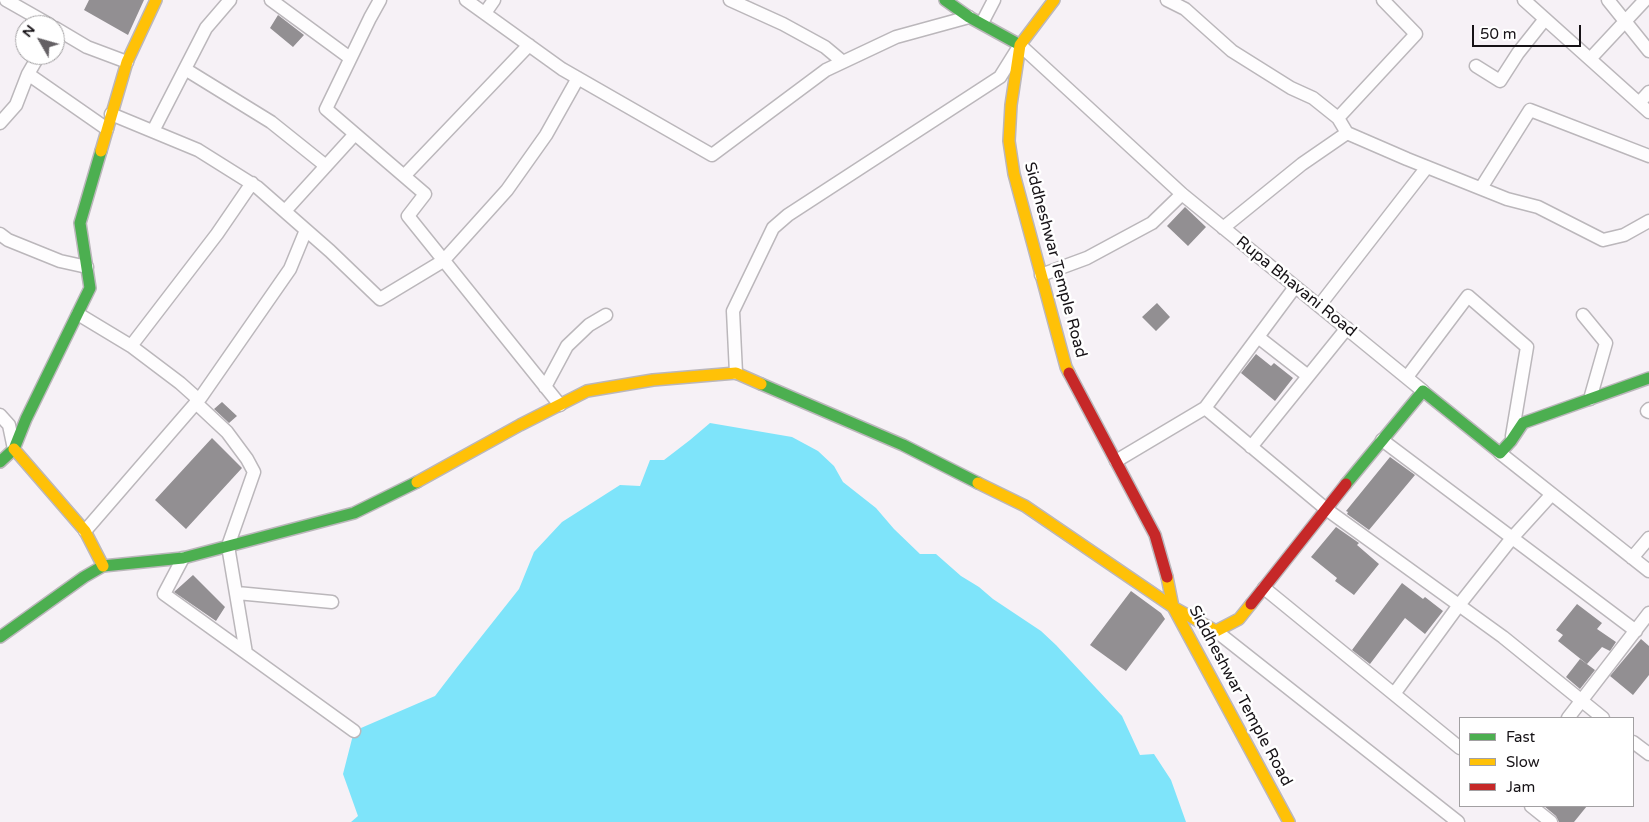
<!DOCTYPE html>
<style>
body{margin:0}
#map{position:relative;width:1649px;height:822px;overflow:hidden;background:#f6f1f6;font-family:"Varela Round",sans-serif}
canvas{display:block}
.legend{position:absolute;left:1459px;top:717px;width:175px;height:90px;box-sizing:border-box;background:#fff;border:1px solid #a2a0a2;margin:0;padding:6px 9px;list-style:none;font-size:15px;color:#161216}
.legend li{display:flex;align-items:center;gap:10px;height:25px}
.legend b{width:25px;border:1px solid #a2a0a2}
.north{position:absolute;left:15px;top:15px;width:50px;height:50px;box-sizing:border-box;background:#fff;border:1px solid #a2a0a2;border-radius:50%;rotate:308deg;font-size:14px;font-weight:700;line-height:20px;text-align:center;color:#161216}
.north::after{content:'';display:block;margin:auto;width:18px;height:22px;background:#646064;clip-path:polygon(50% 0,100% 100%,50% 72%,0 100%)}
.scale{position:absolute;left:1472px;top:25px;width:109px;height:22px;box-sizing:border-box;border:2px solid #161216;border-top:0;padding-left:6px;font-size:15px;line-height:18px;white-space:nowrap;color:#161216;-webkit-text-stroke:4px #fff;paint-order:stroke}
</style>
<div id="map">
<canvas width="1649" height="822"></canvas>
<ul class="legend">
<li><b style="height:6px;background:#4caf50"></b>Fast</li>
<li><b style="height:6px;background:#ffc107"></b>Slow</li>
<li><b style="height:6px;background:#c62828"></b>Jam</li>
</ul>
<div class="north">N</div>
<div class="scale">50 m</div>
</div>
<script>
const g = document.querySelector('canvas').getContext('2d');
g.lineJoin = 'round';
function fillPath(path, color) { g.fillStyle = color; g.fill(path, 'evenodd'); }
const toPath = rows => new Path2D(rows.map(r => 'M' + r).join(''));
function strokePath(path, color, width, dash) { g.strokeStyle = color; g.lineWidth = width; g.lineCap = dash ? 'butt' : 'round'; g.setLineDash(dash || []); g.stroke(path); }
function drawText(font, color, halo, rows, align = 'center') {
  g.font = font + ' "Varela Round",sans-serif'; g.lineWidth = 5; g.setLineDash([]); g.textBaseline = 'middle'; g.strokeStyle = halo; g.fillStyle = color; for (const [text, x, y, turn = 0] of rows) {
    g.save(); g.translate(x, y); g.rotate((+turn || 0) * Math.PI / 180); g.textAlign = isNaN(turn) ? turn : align; if (halo) g.strokeText(text, 0, 0); g.fillText(text, 0, 0); g.restore();
  }
}
fillPath(toPath([
 [710,423,792,437,818,451,834,466,843,482,876,508,894,529,920,554,936,554,961,576,979,587,993,599,1041,631,1056,645,1122,716,1140,755,1154,754,1171,780,1186,822,351,822,358,816,343,774,354,731,435,696,458,666,519,589,534,552,562,522,620,485,640,486,650,460,664,460,690,440]
]), '#7ee4fa');
fillPath(toPath([
 [89,0,144,0,128,35,84,10],
 [278,15,304,35,293,47,270,28],
 [1185,207,1206,227,1188,246,1167,226],
 [1157,303,1170,317,1156,331,1142,317],
 [1256,354,1271,366,1274,363,1293,378,1275,401,1241,373],
 [222,402,237,416,229,423,214,409],
 [212,438,242,468,186,529,155,500],
 [1390,457,1415,475,1369,530,1347,514,1348,512,1346,511],
 [1336,527,1359,543,1357,545,1379,564,1354,595,1335,581,1337,578,1311,557],
 [193,575,225,607,216,621,174,592],
 [1402,583,1423,599,1425,597,1443,611,1425,634,1405,618,1370,664,1352,650],
 [1131,591,1161,613,1165,619,1126,671,1090,645],
 [1577,604,1602,623,1597,629,1616,642,1610,651,1602,647,1587,664,1558,641,1563,635,1556,630],
 [1641,639,1649,646,1649,675,1633,695,1610,676],
 [1580,659,1595,670,1580,689,1566,677],
 [1544,806,1587,806,1574,822,1559,822,1556,816]
]), '#928f92');
const street = toPath([
 [6,0,50,25],
 [271,0,350,58],
 [380,0,370,18,326,109,425,194,408,216,560,405],
 [466,0,562,69,712,155,826,70,896,37,969,17],
 [730,0,783,24,825,47,843,62],
 [1167,0,1185,9,1232,51,1291,88,1313,98,1338,118,1347,133,1407,159,1507,199,1538,207,1603,240,1624,235,1649,221],
 [1524,0,1649,112],
 [1608,0,1649,51],
 [485,13,494,0],
 [982,23,994,0],
 [55,28,87,47,127,62],
 [1590,59,1645,0],
 [1476,66,1500,81,1518,53,1545,19],
 [185,69,271,122,326,166],
 [28,74,107,129],
 [1639,103,1649,92],
 [111,114,198,150,257,187,330,251,380,299,443,261,507,190,546,135,578,78],
 [1338,118,1416,34,1383,0],
 [0,123,16,105,28,74,39,55],
 [153,131,206,28,230,0],
 [404,176,529,45],
 [1481,188,1530,110,1649,156],
 [285,211,355,134],
 [1223,228,1302,164,1347,133],
 [0,234,8,240,60,261,87,267],
 [1041,275,1087,258,1152,223,1182,194],
 [1319,306,1427,167],
 [78,314,131,346,180,383,199,400],
 [1583,315,1606,343,1590,399],
 [1258,337,1308,376],
 [131,346,217,234,252,183],
 [736,373,733,311,773,228,788,215,1000,77,1020,45,1182,194,1423,391],
 [1407,377,1468,296,1527,347,1512,436],
 [545,387,567,346,589,325,606,315],
 [196,403,227,432,247,459,254,472,228,546,246,653,354,731],
 [1205,408,1326,509,1503,637,1603,718],
 [1649,409,1647,411,1649,412],
 [0,415,9,425,14,449],
 [1382,440,1636,631],
 [1251,447,1347,328],
 [1500,453,1649,571],
 [1116,461,1205,408,1295,287],
 [85,531,201,397,290,269,306,230],
 [183,558,164,594,246,653],
 [1632,558,1649,538],
 [1264,588,1460,748],
 [237,593,332,602],
 [1216,631,1458,822],
 [1394,694,1459,605,1512,538,1552,494],
 [1568,718,1649,613],
 [1633,742,1649,754],
 [1531,806,1551,822]
]);
const fast = toPath([
 [945,0,969,17,1020,45],
 [761,384,903,445,978,483],
 [0,462,14,449,26,419,90,288,80,223,101,151],
 [1346,484,1423,391,1500,453,1511,441,1523,423,1649,378],
 [0,637,84,577,103,566,183,558,354,513,417,482]
]);
const slow = toPath([
 [1054,0,1020,45,1011,105,1009,141,1014,174,1066,367,1069,373],
 [101,151,127,62,156,0],
 [14,449,85,531,103,566],
 [417,482,520,425,587,391,653,380,736,373,761,384],
 [978,483,1025,506,1173,607,1216,631,1239,619,1251,604],
 [1167,577,1173,607,1289,822]
]);
const jam = toPath([
 [1069,373,1155,535,1167,577],
 [1251,604,1346,484]
]);
strokePath(street, '#bbb7bb', 15);
strokePath(fast, '#bbb7bb', 14);
strokePath(slow, '#bbb7bb', 14);
strokePath(jam, '#bbb7bb', 14);
strokePath(street, '#fefdfe', 12);
strokePath(fast, '#4caf50', 11);
strokePath(slow, '#ffc107', 11);
strokePath(jam, '#c62828', 11);
drawText('16px', '#161216', '#fff', [
 ["Siddheshwar Temple Road",1055,260,75],
 ["Rupa Bhavani Road",1296,287,39],
 ["Siddheshwar Temple Road",1240,696,62]
]);
</script>
